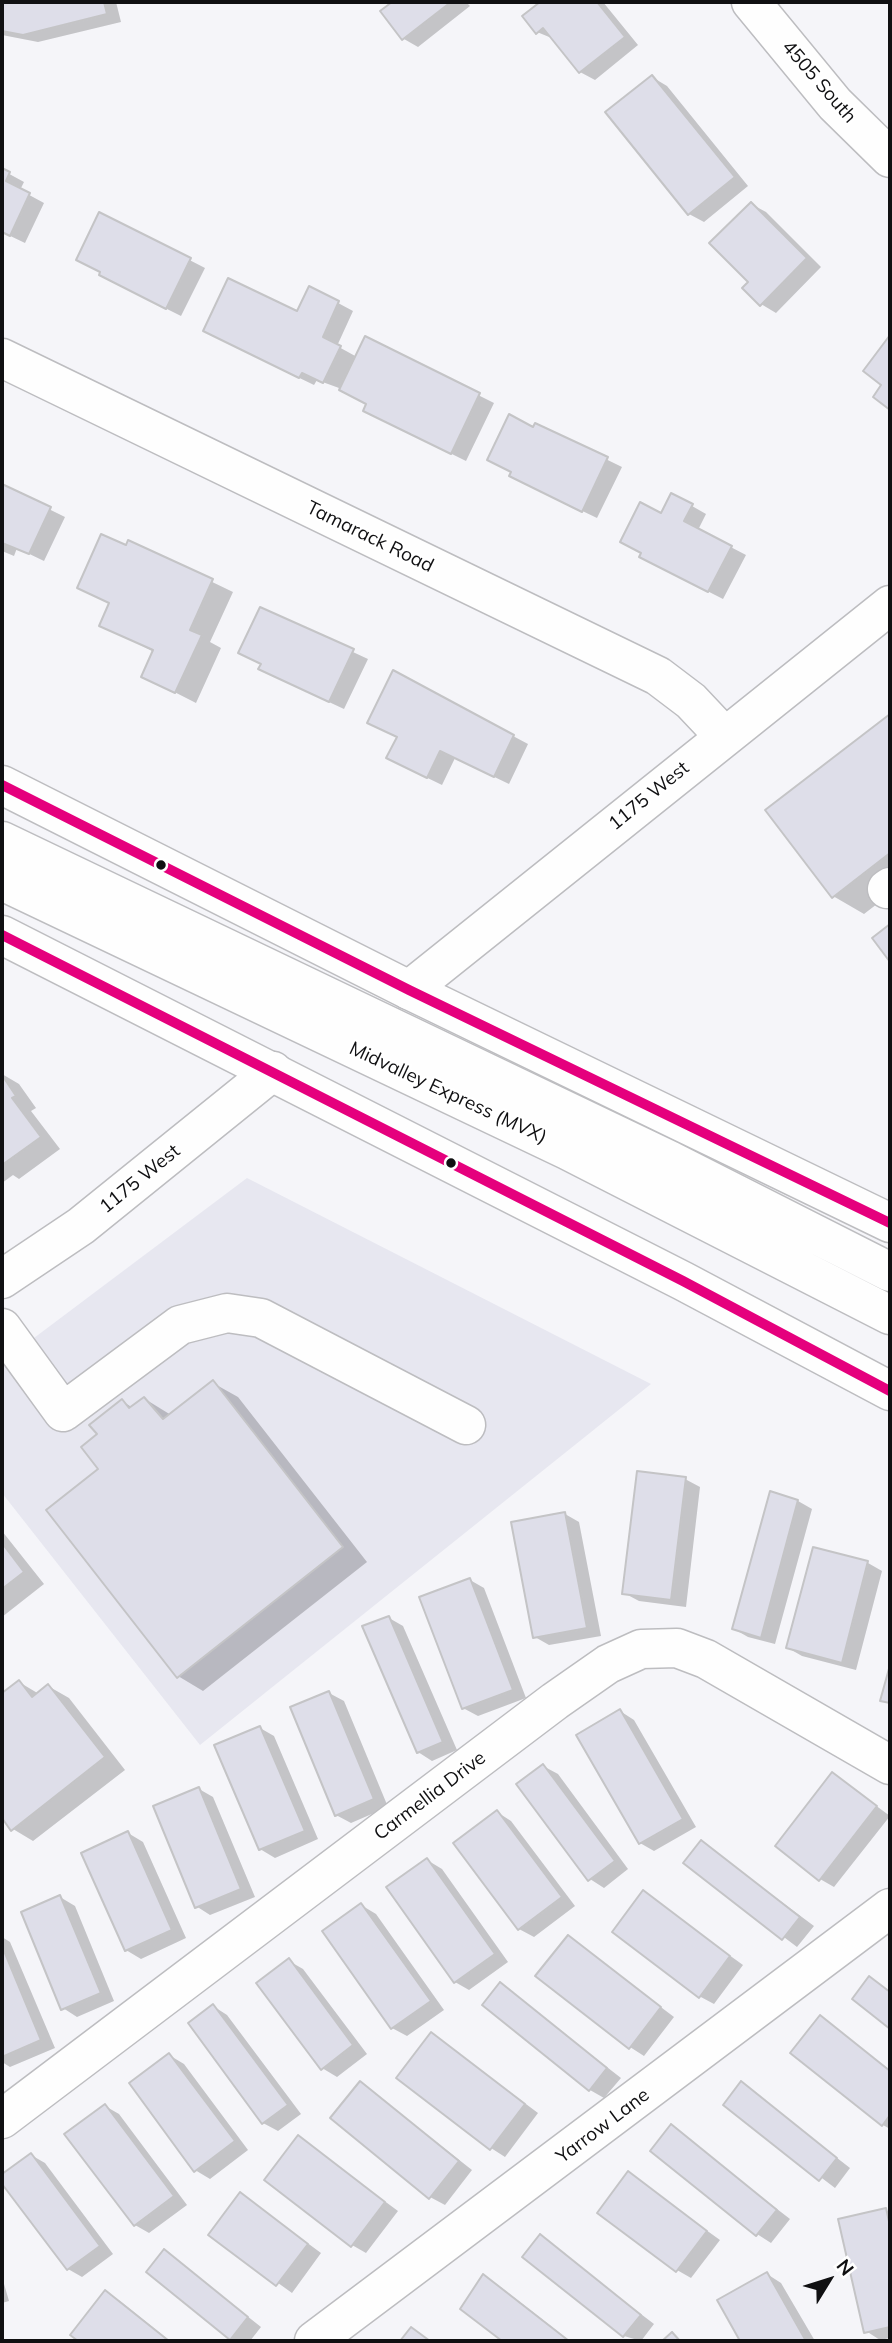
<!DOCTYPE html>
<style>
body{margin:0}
#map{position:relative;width:892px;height:2343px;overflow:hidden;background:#f5f5f9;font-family:Mulish,sans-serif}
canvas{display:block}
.frame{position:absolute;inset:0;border:4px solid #101012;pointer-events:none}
.north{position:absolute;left:794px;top:2245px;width:70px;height:70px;-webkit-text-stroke:5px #fff;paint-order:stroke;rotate:52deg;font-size:19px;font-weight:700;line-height:28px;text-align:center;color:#101012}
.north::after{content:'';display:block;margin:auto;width:24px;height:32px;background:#101012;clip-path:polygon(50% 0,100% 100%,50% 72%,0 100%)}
</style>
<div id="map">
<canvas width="892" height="2343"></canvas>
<div class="frame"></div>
<div class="north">N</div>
</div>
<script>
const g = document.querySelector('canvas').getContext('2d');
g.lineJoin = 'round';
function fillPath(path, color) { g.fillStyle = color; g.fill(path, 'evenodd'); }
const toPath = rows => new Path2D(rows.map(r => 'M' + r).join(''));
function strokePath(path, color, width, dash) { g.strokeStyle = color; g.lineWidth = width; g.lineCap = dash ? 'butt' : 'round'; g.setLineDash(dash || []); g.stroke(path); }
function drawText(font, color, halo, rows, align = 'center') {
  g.font = font + ' Mulish,sans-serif'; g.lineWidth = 5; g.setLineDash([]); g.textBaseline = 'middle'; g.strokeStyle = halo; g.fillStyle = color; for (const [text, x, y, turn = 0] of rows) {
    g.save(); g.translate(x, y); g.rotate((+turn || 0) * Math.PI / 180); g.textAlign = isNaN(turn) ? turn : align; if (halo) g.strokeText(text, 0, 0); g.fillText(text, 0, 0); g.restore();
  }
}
fillPath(toPath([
 [247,1178,651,1384,200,1745,2,1493,2,1362]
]), '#e7e7f0');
fillPath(toPath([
 [2,2,116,2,121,22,38,42,2,35],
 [395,2,466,2,470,6,418,47,404,39,382,12],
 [542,2,603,2,638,45,595,80,580,72,554,39,537,32,524,17],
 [652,77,667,86,748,186,704,222,689,214],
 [2,170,24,182,20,190,44,203,25,243,2,232],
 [751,204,766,212,821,267,776,313,761,304,750,282],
 [100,214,205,268,181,316,115,283,102,272],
 [310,288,353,311,337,346,357,357,366,339,494,403,466,461,379,418,368,404,339,388,317,380,314,385,219,339,298,314],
 [536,425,622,467,597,518,526,484],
 [2,486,65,517,44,561,17,548,14,556,2,551],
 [692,506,706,514,698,530,746,555,723,599,656,565,643,553,662,515],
 [129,542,233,592,210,642,221,648,196,703,143,676,154,652,101,625,110,604,79,587,127,548],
 [260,609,368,659,344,709,275,677,263,665,240,653],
 [890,716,890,894,864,914,833,896,767,811],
 [513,736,528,744,509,784,455,758,442,785,403,766,399,738],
 [2,1074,19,1084,36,1108,31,1111,60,1149,19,1179,13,1175,2,1183],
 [213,1383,238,1397,367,1562,203,1691,178,1676,100,1470,99,1435,122,1401,133,1408,145,1399,171,1415],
 [685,1479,700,1487,686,1607,639,1601,624,1593],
 [798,1501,812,1509,775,1644,748,1637,734,1629],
 [565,1514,579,1522,601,1636,549,1645,535,1637],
 [2,1531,44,1584,2,1617],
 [814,1549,868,1563,882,1571,856,1670,802,1656,788,1648],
 [470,1580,484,1588,526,1698,478,1716,463,1708],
 [389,1618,403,1626,457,1750,432,1761,418,1752],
 [19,1682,39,1694,48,1686,69,1698,125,1770,33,1841,13,1829,2,1815,2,1695],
 [329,1693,344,1701,388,1807,351,1823,336,1815],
 [620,1711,634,1720,696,1827,654,1851,640,1843],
 [260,1728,274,1736,318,1839,275,1858,260,1849],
 [543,1766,558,1774,628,1869,604,1888,590,1879],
 [833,1774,890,1816,834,1887,820,1879],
 [199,1789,213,1797,255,1897,210,1915,196,1906],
 [497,1812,511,1821,575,1906,534,1937,519,1929],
 [128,1833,143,1842,186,1938,141,1959,126,1950],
 [701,1842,814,1926,797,1947,686,1863],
 [427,1860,442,1869,508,1962,469,1990,455,1982],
 [643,1893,743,1965,714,2004,699,1996],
 [60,1897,75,1906,114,2001,77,2017,63,2008],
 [361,1905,376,1914,444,2010,407,2036,392,2028],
 [2,1937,10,1942,55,2048,10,2067,2,2062],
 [568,1937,674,2017,644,2056,630,2047],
 [289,1961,303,1969,367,2054,337,2077,322,2068],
 [500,1984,621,2078,604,2098,590,2090],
 [213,2006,227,2015,301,2114,278,2131,263,2123],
 [820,2017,890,2070,890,2129,883,2125],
 [432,2034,538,2113,505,2157,491,2148],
 [169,2055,184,2064,248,2150,210,2179,195,2170],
 [361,2083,472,2170,445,2205,430,2197],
 [742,2084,850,2168,835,2188,726,2105],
 [105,2106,119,2114,187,2205,149,2233,135,2225],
 [671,2127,790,2219,771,2243,757,2234],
 [299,2138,398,2211,366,2253,352,2245],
 [31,2155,45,2163,113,2254,82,2277,68,2269,2,2181,2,2176],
 [628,2174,720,2240,691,2278,677,2270],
 [241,2194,321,2253,292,2293,210,2234],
 [886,2210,890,2212,890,2338,880,2340,866,2331],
 [540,2237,654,2324,641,2341,624,2336,524,2257],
 [165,2251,261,2327,250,2341,231,2339,148,2271],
 [767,2274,781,2283,815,2341,742,2341,720,2301],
 [483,2276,498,2285,570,2341,505,2341,463,2308],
 [2,2277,9,2301,2,2303],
 [106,2293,120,2301,170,2341,81,2341,73,2335]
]), '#0003');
const building = toPath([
 [2,2,104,2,107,14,23,35,2,31,2,2],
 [392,2,451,2,402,40,380,11,392,2],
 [540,2,597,2,625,37,579,73,543,28,536,34,522,16,540,2],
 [652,75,735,177,688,215,605,112,652,75],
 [2,168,10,172,6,181,30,193,10,236,2,232,2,168],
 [751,202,807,258,760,306,742,288,748,282,709,243,751,202],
 [99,212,191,258,166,309,99,275,100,272,76,260,99,212],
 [228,278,297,311,309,286,339,301,323,337,341,346,323,383,302,373,299,378,203,331,228,278],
 [890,335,890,410,873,397,881,385,863,371,890,335],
 [365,336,480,393,451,454,363,411,366,404,339,390,365,336],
 [509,414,533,427,535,423,608,457,582,512,509,476,511,472,487,460,509,414],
 [2,484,51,507,29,554,2,543,2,484],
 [671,493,693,504,684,521,732,546,708,592,639,557,641,553,620,542,640,502,661,513,671,493],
 [101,534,126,545,128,540,213,579,190,630,202,635,175,693,141,677,153,650,99,626,109,603,77,588,101,534],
 [260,607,354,649,329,702,258,669,261,664,238,653,260,607],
 [393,670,514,735,494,777,440,751,427,778,386,758,397,737,367,723,393,670],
 [890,714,890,853,832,898,765,810,890,714],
 [890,924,890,962,872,938,890,924],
 [2,1075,16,1096,12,1098,41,1137,2,1165,2,1075],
 [213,1380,343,1547,177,1678,46,1510,98,1469,81,1447,97,1434,89,1425,122,1399,129,1408,144,1397,163,1419,213,1380],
 [637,1471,686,1477,671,1600,622,1594,637,1471],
 [770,1491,798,1500,761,1638,732,1629,770,1491],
 [565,1512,587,1628,533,1638,511,1522,565,1512],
 [2,1543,24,1572,2,1589,2,1543],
 [813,1547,868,1561,842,1663,786,1648,813,1547],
 [470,1578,513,1690,462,1709,419,1597,470,1578],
 [389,1616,443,1742,417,1753,362,1626,389,1616],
 [890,1665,890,1703,880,1701,890,1665],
 [19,1680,32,1697,48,1684,105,1757,11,1831,2,1818,2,1693,19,1680],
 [329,1691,374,1799,335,1816,290,1707,329,1691],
 [620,1709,683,1819,639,1844,576,1735,620,1709],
 [260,1726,305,1831,259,1850,214,1745,260,1726],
 [543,1764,615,1861,588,1881,516,1784,543,1764],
 [832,1772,877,1806,819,1881,775,1846,832,1772],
 [199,1787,241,1889,195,1908,153,1806,199,1787],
 [497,1810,562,1897,518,1930,453,1843,497,1810],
 [128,1831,172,1930,125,1951,81,1853,128,1831],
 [701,1840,800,1917,782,1940,683,1863,701,1840],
 [427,1858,495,1954,454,1983,386,1887,427,1858],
 [643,1890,730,1956,699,1998,612,1932,643,1890],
 [60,1895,101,1993,61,2010,21,1912,60,1895],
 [361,1903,431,2001,391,2029,322,1931,361,1903],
 [568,1935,661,2007,629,2049,535,1976,568,1935],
 [2,1946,41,2040,2,2057,2,1946],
 [289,1958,353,2045,321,2070,256,1983,289,1958],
 [869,1976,890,1992,890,2029,852,1999,869,1976],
 [500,1982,607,2068,589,2091,482,2005,500,1982],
 [213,2004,288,2105,262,2124,188,2023,213,2004],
 [820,2015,890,2071,890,2115,882,2126,790,2053,820,2015],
 [431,2032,525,2104,490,2150,396,2078,431,2032],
 [169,2053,235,2141,194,2172,129,2083,169,2053],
 [360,2081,459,2161,429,2199,330,2118,360,2081],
 [741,2081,837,2158,819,2181,723,2105,741,2081],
 [105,2104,174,2196,134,2226,64,2134,105,2104],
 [671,2124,777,2210,756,2236,650,2151,671,2124],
 [298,2135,385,2202,351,2247,264,2180,298,2135],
 [31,2153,100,2246,67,2270,2,2184,2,2174,31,2153],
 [628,2171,707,2231,676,2272,597,2213,628,2171],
 [240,2192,308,2244,276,2286,208,2235,240,2192],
 [886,2208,890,2226,890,2327,864,2333,838,2219,886,2208],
 [540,2234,641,2315,623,2337,522,2257,540,2234],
 [164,2249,248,2317,230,2340,146,2272,164,2249],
 [767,2272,806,2341,740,2341,717,2300,767,2272],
 [483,2274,569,2341,502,2341,460,2309,483,2274],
 [105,2290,169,2341,78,2341,70,2335,105,2290],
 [411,2327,430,2341,400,2341,411,2327],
 [672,2332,680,2341,662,2341,672,2332]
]);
fillPath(building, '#dedee9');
strokePath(building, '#c4c4c6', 2);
const minor = toPath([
 [751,2,835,104,890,158],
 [2,358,658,676,691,701,724,736],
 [2,841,671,1161,890,1272],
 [2,881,567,1150,890,1315],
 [887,889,890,887],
 [409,990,890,605],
 [2,1279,81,1226,273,1071],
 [2,1328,63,1412,180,1325,227,1313,261,1318,466,1425],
 [2,2119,555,1701,608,1664,641,1649,677,1648,706,1659,890,1765],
 [314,2341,890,1908]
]);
const major = toPath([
 [2,785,409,990,890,1223],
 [2,935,683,1281,890,1391]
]);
strokePath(minor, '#bdbdc0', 41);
strokePath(major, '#bdbdc0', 41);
strokePath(minor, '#fefefe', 38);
strokePath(major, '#fefefe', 38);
strokePath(toPath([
 [2,785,409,990,890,1223],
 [2,935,683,1281,890,1391]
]), '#e5007d', 10);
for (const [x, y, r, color] of [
 [161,865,6,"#101012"],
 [451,1163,6,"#101012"]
]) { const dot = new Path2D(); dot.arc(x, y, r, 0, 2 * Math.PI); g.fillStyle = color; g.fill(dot); strokePath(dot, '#fff', 2.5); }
drawText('19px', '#101012', '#fff', [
 ["4505 South",819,82,49],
 ["Tamarack Road",370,537,26],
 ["1175 West",649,796,-39],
 ["Midvalley Express (MVX)",448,1093,25],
 ["1175 West",140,1179,-39],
 ["Carmellia Drive",430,1796,-37],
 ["Yarrow Lane",603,2126,-37]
]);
</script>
